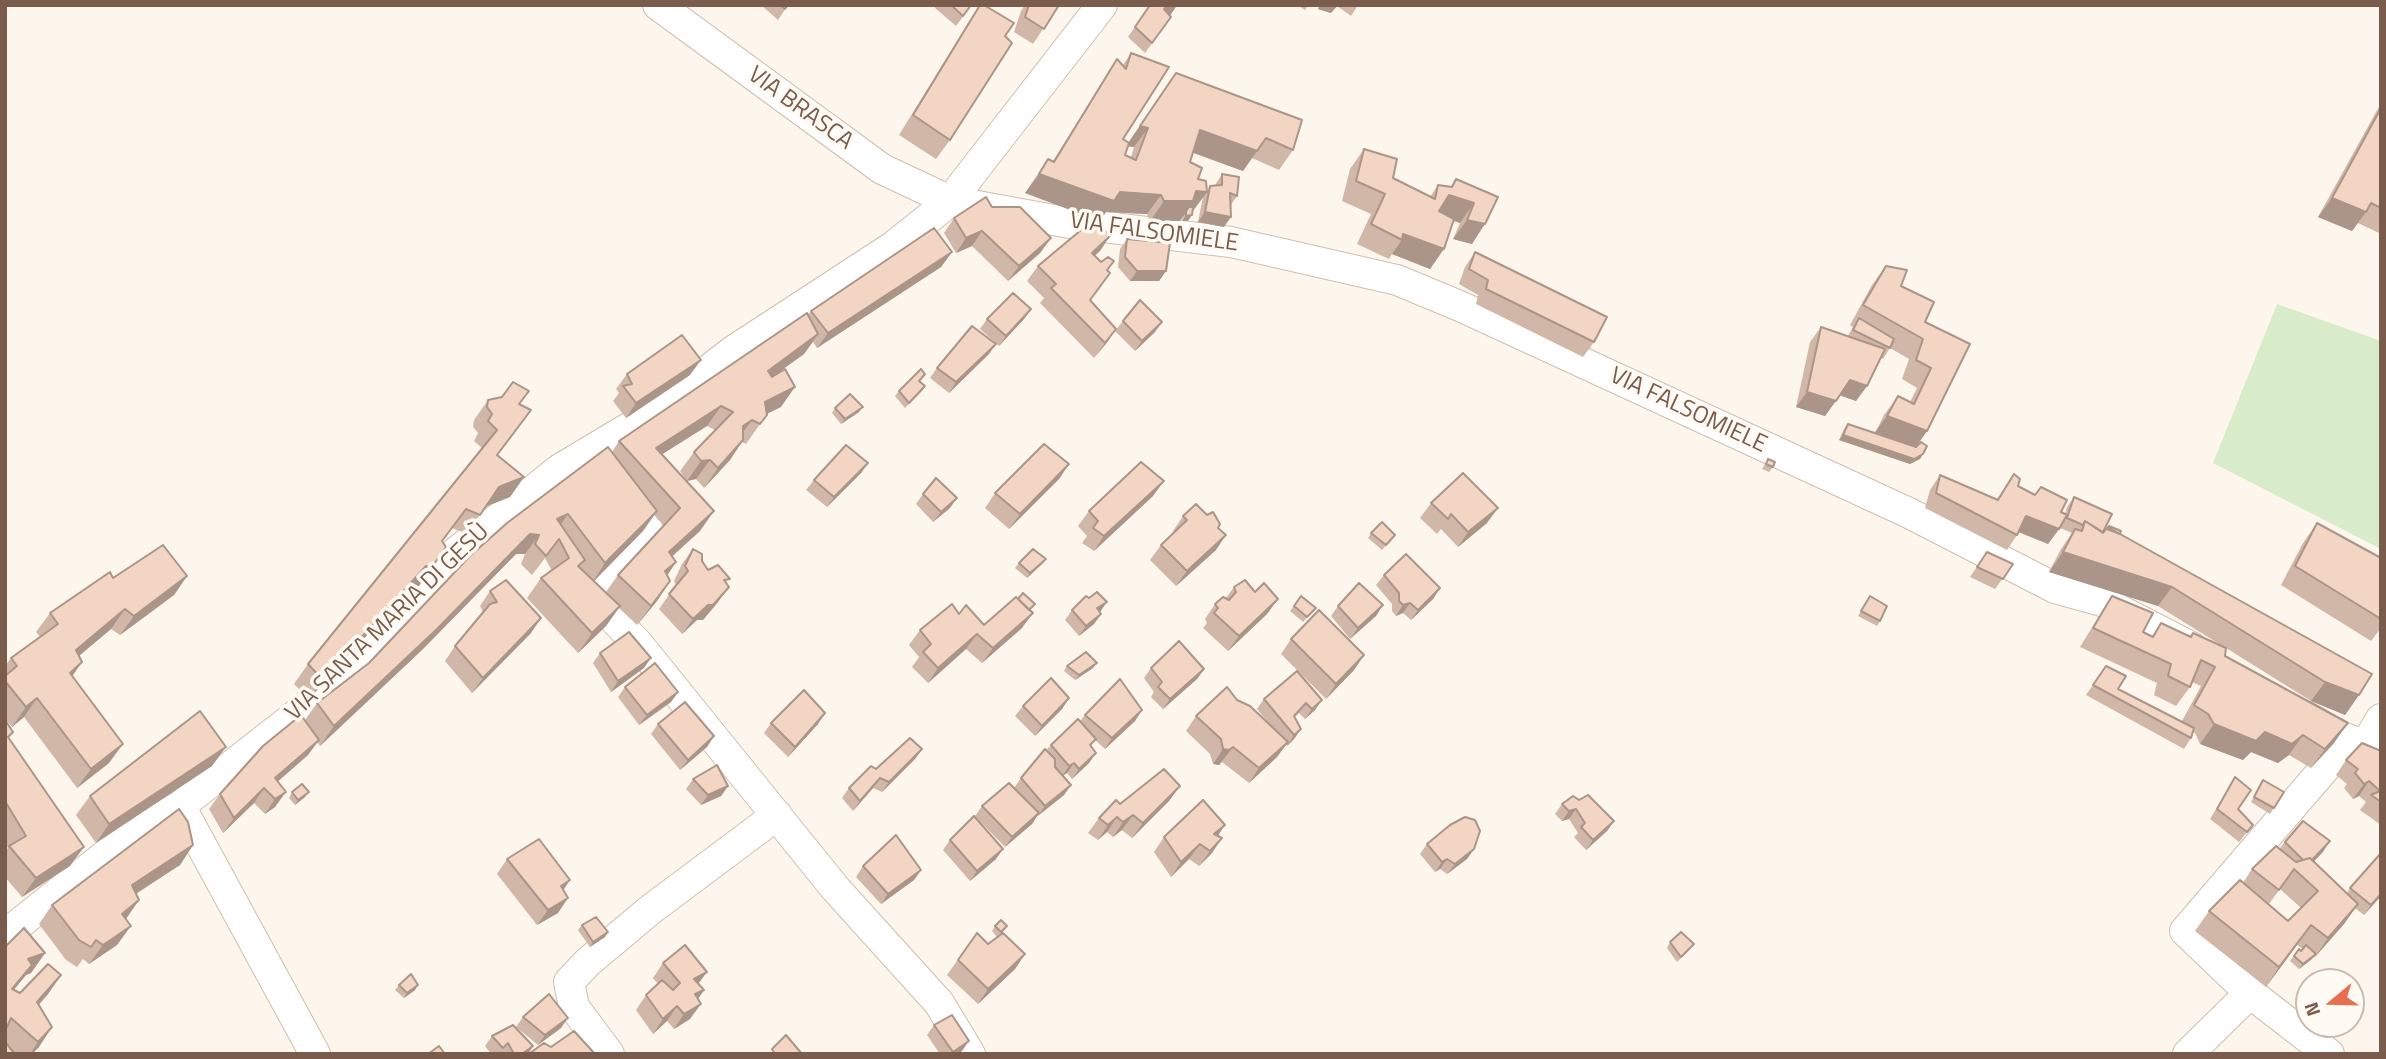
<!DOCTYPE html>
<meta charset="utf-8">
<style>
body{margin:0}
#map{position:relative;width:2386px;height:1059px;overflow:hidden;background:#fdf6ec;font-family:"Titillium Web",sans-serif}
canvas{display:block}
.frame{position:absolute;inset:0;border:7px solid #7a5c4d;pointer-events:none}
.north{position:absolute;left:2295px;top:968px;width:70px;height:70px;box-sizing:border-box;background:#fffaf3;border:2px solid #cabbb1;border-radius:50%;rotate:251deg;font-size:19px;font-weight:700;line-height:28px;text-align:center;color:#7a5c4d}
.north::after{content:'';display:block;margin:auto;width:24px;height:32px;background:#e76f51;clip-path:polygon(50% 0,100% 100%,50% 72%,0 100%)}
</style>
<div id="map">
<canvas width="2386" height="1059"></canvas>
<div class="frame"></div>
<div class="north">N</div>
</div>
<script>
const g = document.querySelector('canvas').getContext('2d');
g.lineJoin = 'round';
function fillPath(path, color) { g.fillStyle = color; g.fill(path, 'evenodd'); }
const toPath = rows => new Path2D(rows.map(r => 'M' + r).join(''));
function strokePath(path, color, width, dash) { g.strokeStyle = color; g.lineWidth = width; g.lineCap = dash ? 'butt' : 'round'; g.setLineDash(dash || []); g.stroke(path); }
function drawText(font, color, halo, rows, align = 'center') {
  g.font = font + ' "Titillium Web",sans-serif'; g.lineWidth = 7; g.setLineDash([]); g.textBaseline = 'middle'; g.strokeStyle = halo; g.fillStyle = color; for (const [text, x, y, turn = 0] of rows) {
    g.save(); g.translate(x, y); g.rotate((+turn || 0) * Math.PI / 180); g.textAlign = isNaN(turn) ? turn : align; if (halo) g.strokeText(text, 0, 0); g.fillText(text, 0, 0); g.restore();
  }
}
fillPath(toPath([
 [2277,304,2381,341,2381,549,2213,463]
]), '#d8ecc9');
const minor = toPath([
 [658,5,882,169,950,201,1070,223,1231,242,1397,280,1462,307,1909,513,2055,588,2102,601,2191,647],
 [623,496,650,533,591,595,638,644,835,888,939,1003,970,1054],
 [2305,716,2342,737,2381,752],
 [2365,746,2381,719],
 [180,806,315,1054],
 [5,935,122,842,180,806,305,708,454,554,560,469,652,414,733,351,894,246,950,201,1102,5],
 [609,1054,574,1007,569,982,588,962,650,910,777,815],
 [2188,1054,2250,993],
 [2329,1054,2250,993,2185,931,2349,740]
]);
strokePath(minor, '#d1beb0', 32);
strokePath(minor, '#fff', 30);
fillPath(toPath([
 [761,5,788,5,778,20],
 [936,5,972,5,956,26,935,8],
 [980,5,1014,23,1005,36,950,140,936,159,899,135,968,23],
 [1025,5,1059,5,1033,44,1014,32,1021,11],
 [1150,5,1171,17,1145,53,1128,37],
 [1297,5,1308,5,1305,10],
 [1319,5,1358,5,1351,16,1337,6,1331,13,1318,9],
 [1131,53,1123,139,1128,143,1176,73,1293,150,1279,170,1252,158,1243,171,1193,153,1190,162,1198,179,1207,191,1210,186,1215,185,1222,174,1237,196,1231,205,1224,227,1198,222,1203,197,1192,211,1188,221,1182,221,1183,216,1180,221,1150,221,1147,214,1106,212,1100,221,1025,193,1048,159,1053,161,1104,79,1117,59,1123,65],
 [1128,146,1134,147,1131,157,1125,155],
 [2381,103,2381,234,2358,223,2352,231,2318,217],
 [1364,149,1393,178,1430,197,1438,185,1451,187,1456,179,1498,197,1472,244,1453,239,1460,223,1454,221,1430,269,1392,254,1389,259,1357,244,1371,214,1342,201,1350,169],
 [992,207,1051,238,1040,253,1008,281,972,246,956,253,944,233,954,218],
 [1127,239,1166,271,1159,281,1130,281,1118,267,1120,249],
 [1100,251,1094,256,1107,270,1090,301,1116,329,1094,358,1040,303,1044,298,1027,281,1038,266],
 [952,252,941,267,817,348,813,342,804,354,772,377,781,407,767,414,746,444,742,442,730,460,704,488,696,479,687,481,680,471,694,452,715,430,707,426,662,454,700,531,672,556,676,562,667,575,670,581,657,601,637,625,619,608,606,626,578,653,527,598,541,578,552,571,545,558,532,575,521,564,525,554,516,554,423,649,320,746,317,742,308,755,278,781,275,807,265,814,254,803,223,833,209,809,220,794,305,720,317,703,369,663,612,452,619,441,808,315,811,311],
 [654,515,664,526,618,575,606,592,594,581,643,531],
 [1475,252,1594,342,1583,357,1476,304,1478,295,1459,284,1465,267],
 [1886,266,1901,286,1925,322,1970,344,1927,431,1916,447,1920,459,1910,464,1839,440,1844,429,1848,424,1875,433,1884,415,1898,396,1910,402,1917,388,1902,379,1909,359,1890,348,1883,359,1881,358,1867,386,1856,401,1839,395,1825,416,1796,407,1810,342,1821,327,1848,336,1853,327,1850,325,1872,285],
 [1031,309,1024,319,999,346,980,329,987,319],
 [1123,321,1155,332,1135,351,1115,331],
 [989,354,949,393,930,378,937,368],
 [627,374,690,375,626,418,613,401,619,393,616,389],
 [920,381,925,386,922,391,905,408,895,396,899,391],
 [529,391,520,404,517,430,497,456,524,477,510,497,486,506,467,534,452,528,442,541,419,586,412,586,309,699,294,684,308,664,482,448,474,441,478,433,473,427,474,420,488,400],
 [835,408,859,412,841,424,832,413],
 [1768,459,1773,467,1769,472,1762,469],
 [868,463,861,473,827,507,806,490,814,480],
 [1069,464,1059,479,1009,529,985,508,995,493],
 [2014,474,2018,486,2065,514,2067,507,2074,497,2103,532,2120,534,2359,695,2345,715,2311,701,2226,648,2225,656,2334,743,2311,768,2289,755,2278,763,2251,752,2243,760,2200,744,2195,733,2193,732,2191,738,2184,749,2086,695,2106,666,2118,689,2182,721,2201,686,2192,682,2190,687,2176,706,2154,695,2157,683,2080,647,2099,616,2112,596,2143,632,2152,636,2161,623,2190,637,2193,633,2224,647,2158,606,2049,572,2061,549,2072,533,2060,528,2048,544,2019,532,2007,550,1925,508,1930,490,1940,475,1997,499],
 [923,494,950,508,933,522,916,504],
 [1153,496,1094,551,1082,543,1087,536,1078,526,1089,511],
 [1431,503,1487,523,1458,547,1441,529,1437,534,1420,518],
 [1183,516,1216,550,1176,586,1150,560,1161,545,1174,532,1173,531],
 [2317,523,2381,558,2381,628,2371,641,2281,585,2303,543],
 [1371,533,1395,535,1382,550,1368,538],
 [693,549,708,570,726,584,718,602,703,620,697,620,682,634,659,609,676,585,674,581,682,564],
 [1987,552,2013,564,1995,589,1970,577],
 [1019,563,1042,564,1027,578,1015,568],
 [1384,575,1440,588,1433,599,1411,620,1403,613,1396,616,1392,611,1392,604,1376,585],
 [187,576,174,595,120,635,111,629,79,656,72,676,109,763,77,788,24,717,12,727,5,719,5,666,11,658,40,637,36,632,50,613,113,578],
 [1234,587,1255,592,1278,599,1267,614,1228,651,1203,628,1207,623,1205,619,1215,604,1226,598],
 [490,591,531,633,472,693,445,661,455,646,483,612,480,606],
 [1301,596,1316,608,1303,622,1290,611],
 [1870,596,1880,621,1877,626,1858,616],
 [1383,605,1376,616,1350,639,1331,616,1338,606],
 [1030,610,1022,628,982,663,966,649,928,683,912,667,919,657,909,645,920,630,959,614,984,625],
 [1072,610,1100,612,1101,614,1094,624,1079,636,1065,620],
 [1291,639,1364,655,1354,670,1326,699,1281,654],
 [600,653,644,668,611,692,593,663],
 [1067,666,1093,668,1075,680,1064,671],
 [1151,668,1204,669,1197,679,1163,709,1151,697,1154,692,1144,678],
 [1297,671,1315,710,1305,719,1299,713,1295,717,1301,729,1294,739,1287,746,1286,744,1277,757,1249,783,1222,762,1219,765,1213,764,1210,754,1186,731,1196,716,1237,700,1270,725,1257,709,1264,699],
 [625,687,678,692,671,702,639,725,618,697],
 [1069,698,1062,709,1035,736,1015,716,1023,706],
 [1142,710,1135,721,1105,749,1095,740,1091,746,1096,753,1089,763,1072,779,1067,773,1063,776,1071,785,1064,795,1038,815,1032,824,1005,847,975,816,982,806,1014,788,1021,778,1051,745,1080,721,1085,715],
 [5,720,9,738,70,866,22,897,5,877,5,851,8,848,5,844],
 [771,723,818,724,788,757,764,733],
 [658,724,714,736,707,747,680,770,651,734],
 [922,749,915,759,882,792,873,788,853,811,842,798,849,788,876,769],
 [2381,751,2381,825,2360,810,2366,802,2359,796,2353,799,2344,788,2347,784,2336,775,2346,760],
 [212,766,96,843,76,815,90,796],
 [2235,777,2238,809,2253,825,2239,842,2210,819],
 [693,779,728,786,721,796,701,805,686,789],
 [2263,780,2284,792,2270,814,2251,802],
 [1180,786,1169,801,1132,838,1122,830,1113,837,1107,832,1098,840,1088,833,1099,818,1120,804],
 [292,792,305,797,295,805,289,798],
 [1562,804,1614,821,1607,831,1586,850,1574,837,1578,833,1569,819,1562,821,1555,814],
 [1217,836,1212,853,1199,866,1189,859,1171,877,1154,852,1164,837],
 [950,840,996,859,970,881,943,850],
 [2330,841,2314,861,2347,893,2350,888,2381,896,2364,915,2355,908,2344,924,2315,957,2314,957,2299,969,2290,961,2299,949,2301,951,2303,949,2297,945,2266,987,2195,931,2209,911,2243,883,2252,869,2279,849,2285,842],
 [2280,889,2301,908,2288,921,2268,905],
 [1427,844,1474,849,1467,859,1447,874,1440,869,1435,872,1420,854],
 [193,845,180,865,136,894,139,900,126,919,117,945,89,964,83,959,77,967,66,960,39,924,52,905],
 [507,859,563,890,558,913,537,925,497,874],
 [863,866,921,870,914,880,881,904,856,877],
 [582,925,608,932,605,937,590,947,578,930],
 [995,926,1004,931,999,936,1025,954,1015,969,978,1004,947,975,977,933,988,944,997,937,992,931],
 [1670,942,1690,949,1677,962,1667,948],
 [5,947,45,953,31,973,26,975,14,990,20,993,61,975,48,994,39,1005,39,1047,32,1054,5,1054],
 [663,963,698,984,704,990,698,999,690,1019,674,1029,667,1021,653,1034,636,1010,646,995,658,984,653,978],
 [399,985,415,990,404,998,395,990],
 [523,1017,561,1028,538,1045,516,1027],
 [934,1025,962,1051,957,1054,940,1054,927,1035],
 [492,1036,533,1046,528,1054,491,1054,485,1046]
]), '#d1b7a8');
fillPath(toPath([
 [1167,5,1176,7,1169,17,1160,14],
 [1321,5,1338,5,1331,13,1318,9],
 [1140,126,1148,128,1134,147,1126,146],
 [1200,130,1257,151,1243,171,1186,150],
 [1039,174,1120,192,1161,195,1147,214,1106,212,1100,221,1025,193],
 [1196,191,1207,192,1193,211,1187,211,1180,221,1150,221,1164,201],
 [1449,195,1474,203,1460,223,1436,215],
 [2332,198,2366,212,2352,231,2318,217],
 [1205,212,1231,217,1224,227,1198,222],
 [1192,215,1188,221,1182,221,1186,216],
 [1467,220,1485,224,1472,244,1453,239],
 [982,231,972,246,956,253,966,238],
 [1403,234,1444,249,1430,269,1392,254,1402,240],
 [1110,236,1100,251,1081,268,1092,253],
 [1051,238,1040,253,1008,281,1019,266],
 [952,252,941,267,817,348,828,333],
 [1137,271,1166,271,1159,281,1130,281],
 [1031,309,1024,319,999,346,1006,336],
 [1162,322,1155,332,1135,351,1142,341],
 [1116,329,1106,344,1094,358,1105,343],
 [818,334,804,354,754,390,768,371],
 [996,344,989,354,949,393,956,382],
 [701,360,690,375,626,418,636,403],
 [1850,380,1867,386,1856,401,1839,395],
 [795,387,781,407,753,420,765,402],
 [1807,392,1836,401,1825,416,1796,407],
 [721,406,707,426,642,467,656,448],
 [863,407,859,412,841,424,845,419],
 [1887,416,1927,431,1913,451,1873,435],
 [752,420,738,439,743,426],
 [1843,435,1923,454,1920,459,1910,464,1839,440],
 [743,440,730,460,704,488,718,468],
 [710,460,696,479,687,481,701,461],
 [868,463,861,473,827,507,834,497],
 [1069,464,1059,479,1009,529,1020,514],
 [524,477,510,497,485,507,499,487],
 [1164,481,1153,496,1094,551,1104,536],
 [957,498,950,508,933,522,941,512],
 [1498,508,1487,523,1458,547,1468,532],
 [657,511,643,531,592,583,605,563],
 [714,511,700,531,655,572,669,552],
 [568,514,554,534,557,519],
 [2026,516,2059,529,2048,544,2016,531],
 [530,534,539,535,525,554,516,554,423,649,320,746,334,726],
 [1226,535,1216,550,1176,586,1187,571],
 [2063,552,2172,587,2158,606,2049,572],
 [1046,559,1042,564,1027,578,1030,573],
 [676,562,663,582,665,571],
 [426,566,432,567,419,586,412,586,309,699,323,680],
 [187,576,174,595,120,635,134,616],
 [670,581,657,601,637,625,651,606],
 [729,587,718,602,703,620,697,620,682,634,693,619],
 [1440,588,1433,599,1411,620,1418,610],
 [1278,599,1267,614,1228,651,1239,636],
 [1107,602,1100,612,1097,608],
 [1410,603,1403,613,1396,616,1403,605],
 [1383,605,1376,616,1350,639,1358,628],
 [620,606,606,626,578,653,592,633],
 [125,609,111,629,62,670,76,650],
 [1033,613,1022,628,982,663,993,648],
 [1101,614,1094,624,1079,636,1086,626],
 [541,618,531,633,472,693,483,678],
 [977,634,966,649,928,683,938,668],
 [1364,655,1354,670,1326,699,1336,684],
 [651,658,644,668,611,692,618,681],
 [82,662,69,681,70,673],
 [1097,663,1093,668,1075,680,1079,675],
 [1204,669,1197,679,1163,709,1170,699],
 [2325,682,2359,695,2345,715,2311,701],
 [678,692,671,702,639,725,647,715],
 [37,698,24,717,12,727,26,707],
 [1069,698,1062,709,1035,736,1042,726],
 [1322,700,1315,710,1305,719,1312,709],
 [1142,710,1135,721,1105,749,1112,738],
 [825,713,818,724,788,757,795,747],
 [2348,723,2334,743,2311,768,2325,749],
 [2214,724,2265,732,2303,735,2289,755,2278,763,2251,752,2243,760,2200,744],
 [1301,729,1294,739,1287,746,1294,735],
 [714,736,707,747,680,770,688,760],
 [319,740,308,755,267,791,275,778],
 [1288,742,1277,757,1249,783,1259,768],
 [123,744,109,763,77,788,91,769],
 [226,747,212,766,96,843,109,824],
 [1233,747,1219,765,1213,764,1223,749],
 [922,749,915,759,882,792,889,782],
 [1096,753,1089,763,1072,779,1079,769],
 [1074,763,1067,773,1062,776,1069,766],
 [880,778,873,788,853,811,860,801],
 [2369,781,2359,796,2353,799,2364,784],
 [1071,785,1064,795,1038,816,1045,806],
 [728,786,721,796,701,805,708,795],
 [1180,786,1169,801,1132,838,1143,823],
 [264,788,254,803,223,833,234,818],
 [286,792,275,807,265,814,275,799],
 [309,792,305,797,295,805,298,800],
 [1576,809,1569,819,1562,821,1569,811],
 [1039,813,1032,824,1005,847,1012,837],
 [1133,815,1122,830,1113,837,1123,822],
 [1117,817,1107,832,1098,840,1108,825],
 [1614,821,1607,831,1586,850,1593,840],
 [1225,825,1215,840,1203,849,1214,834],
 [1222,838,1212,853,1199,866,1210,851],
 [2330,841,2323,852,2301,875,2308,865],
 [1200,844,1189,859,1171,877,1181,862],
 [193,845,180,865,118,905,132,885],
 [84,847,70,866,22,897,36,878],
 [1003,849,996,859,970,881,977,871],
 [1474,849,1467,859,1447,874,1455,864],
 [1447,859,1440,869,1435,872,1442,862],
 [921,870,914,880,881,904,888,894],
 [570,880,560,895,561,886],
 [2381,894,2381,896,2364,915,2371,905],
 [568,898,558,913,537,925,548,910],
 [139,900,125,920,122,914],
 [2358,904,2344,924,2315,957,2328,938],
 [2311,925,2297,945,2266,987,2279,967],
 [131,926,117,945,89,964,103,945],
 [608,932,605,937,590,947,593,942],
 [45,953,31,973,26,975,5,1000,28,959],
 [1025,954,1015,969,978,1004,988,989],
 [2316,954,2312,959,2299,969,2303,964],
 [707,972,696,987,694,979],
 [61,975,48,994,23,1022,37,1002],
 [418,985,415,990,404,998,407,993],
 [704,990,694,1005,695,994],
 [701,1004,690,1019,674,1029,684,1014],
 [677,1006,667,1021,653,1034,663,1019],
 [568,1018,561,1028,538,1045,545,1035],
 [52,1027,39,1047,32,1054,30,1054,38,1042],
 [969,1041,962,1051,957,1054,952,1054],
 [533,1046,528,1054,522,1054]
]), '#aa9588');
const building = toPath([
 [780,5,788,5,785,9,780,5],
 [951,5,971,5,963,16,951,5],
 [980,5,984,5,1014,23,1005,36,1012,43,950,140,913,115,980,5],
 [1029,5,1059,5,1044,29,1025,17,1029,5],
 [1150,5,1167,5,1164,9,1171,17,1152,43,1135,27,1150,5],
 [1131,53,1169,67,1123,139,1129,143,1125,155,1136,160,1148,128,1140,126,1176,73,1302,120,1293,150,1266,138,1257,151,1200,130,1190,162,1202,168,1198,179,1206,181,1207,192,1196,191,1193,201,1164,201,1161,195,1120,192,1114,201,1039,174,1048,159,1054,162,1117,59,1126,69,1131,53],
 [2381,108,2381,208,2371,203,2366,212,2332,198,2381,108],
 [1364,149,1397,159,1393,178,1435,199,1438,185,1452,187,1456,179,1498,197,1485,224,1467,220,1474,203,1449,195,1439,211,1454,219,1444,249,1403,234,1402,240,1371,224,1385,194,1356,181,1364,149],
 [1222,174,1239,177,1237,196,1230,193,1231,217,1205,212,1210,186,1222,185,1222,174],
 [986,197,992,207,1020,207,1051,238,1019,266,982,231,966,238,954,218,986,197],
 [1189,207,1193,207,1192,215,1186,216,1186,211,1189,207],
 [1093,220,1110,236,1092,253,1101,262,1108,257,1114,261,1107,270,1110,273,1090,300,1116,329,1105,343,1051,288,1056,284,1038,266,1093,220],
 [934,228,952,252,828,333,811,311,934,228],
 [1127,239,1170,243,1166,271,1137,271,1125,257,1127,239],
 [1475,252,1607,317,1594,342,1486,289,1488,280,1469,269,1475,252],
 [1886,266,1907,270,1901,286,1934,302,1925,322,1970,344,1927,431,1887,416,1898,396,1914,404,1931,368,1916,360,1923,339,1863,305,1886,266],
 [1013,293,1031,309,1006,336,987,319,1013,293],
 [1140,300,1162,322,1142,341,1123,321,1140,300],
 [807,313,818,334,768,371,772,377,785,369,795,387,765,402,767,415,760,424,752,420,743,426,743,440,718,468,710,460,701,461,694,452,733,412,721,406,656,448,714,511,669,552,676,562,665,571,670,581,651,606,618,575,680,508,619,441,807,313],
 [1859,318,1894,339,1890,348,1853,330,1859,318],
 [972,326,996,344,956,382,937,368,972,326],
 [1821,327,1885,349,1867,386,1850,380,1836,401,1807,392,1821,327],
 [682,335,701,360,636,403,623,386,632,384,627,374,682,335],
 [921,369,925,374,919,381,925,386,909,403,899,391,921,369],
 [513,382,529,391,519,404,531,410,497,455,524,477,499,487,480,515,466,509,442,541,446,547,432,567,426,566,323,680,308,664,497,430,488,421,492,414,487,407,488,400,502,397,513,382],
 [850,394,863,407,845,419,835,408,850,394],
 [1848,424,1916,447,1921,442,1927,446,1923,454,1914,459,1843,435,1848,424],
 [1044,444,1069,464,1020,514,995,493,1044,444],
 [846,445,868,463,834,497,814,480,846,445],
 [608,447,657,511,605,563,568,514,557,519,585,560,578,566,620,606,592,633,541,578,569,558,559,539,546,556,535,544,539,535,530,534,437,629,334,726,317,703,369,663,470,556,507,523,608,447],
 [1768,459,1775,462,1773,467,1766,464,1768,459],
 [1141,462,1164,481,1104,536,1093,528,1098,521,1089,511,1141,462],
 [1463,473,1498,508,1468,532,1451,514,1448,519,1431,503,1463,473],
 [2014,474,2020,479,2018,486,2035,495,2041,487,2067,500,2061,512,2067,515,2059,529,2026,516,2017,535,1936,493,1940,475,1998,500,2014,474],
 [936,478,957,498,941,512,923,494,936,478],
 [2074,497,2112,514,2103,532,2085,521,2083,525,2067,518,2074,497],
 [1196,504,1207,515,1213,512,1220,524,1218,528,1226,535,1187,571,1161,545,1187,520,1183,516,1196,504],
 [2085,521,2103,533,2107,528,2111,529,2372,674,2359,695,2325,682,2172,587,2063,552,2075,529,2082,531,2085,521],
 [1382,522,1395,535,1386,545,1371,533,1382,522],
 [2317,523,2381,558,2381,619,2295,566,2317,523],
 [2109,526,2121,531,2120,534,2107,529,2109,526],
 [163,545,187,576,134,616,125,609,76,650,82,662,70,673,123,744,91,769,37,698,26,707,5,681,5,676,17,666,11,658,58,624,50,613,110,572,113,578,163,545],
 [693,549,702,554,702,561,708,570,718,565,730,579,724,580,729,587,713,605,708,605,693,619,669,594,688,571,685,566,693,549],
 [1033,549,1046,559,1030,573,1019,563,1033,549],
 [1987,552,2013,564,2003,579,1977,567,1987,552],
 [1406,554,1440,588,1418,610,1410,603,1403,605,1399,601,1399,593,1384,575,1406,554],
 [506,580,541,618,483,678,455,646,490,604,497,602,490,591,506,580],
 [1245,580,1255,592,1264,583,1278,599,1239,636,1214,613,1218,608,1215,604,1223,597,1229,600,1236,592,1234,587,1245,580],
 [1359,583,1383,605,1358,628,1338,606,1359,583],
 [1097,592,1107,602,1097,608,1101,614,1086,626,1072,610,1086,596,1089,598,1097,592],
 [1023,593,1035,604,1029,610,1018,599,1023,593],
 [1301,596,1316,608,1307,617,1294,606,1301,596],
 [1870,596,1887,606,1880,621,1861,611,1870,596],
 [2112,596,2153,613,2143,632,2153,637,2161,623,2191,637,2193,633,2226,648,2225,656,2348,723,2325,749,2303,735,2292,744,2265,732,2256,741,2214,724,2208,714,2194,705,2215,667,2201,660,2190,687,2168,676,2171,664,2093,628,2112,596],
 [1016,597,1033,613,993,648,977,634,938,668,923,652,931,644,920,630,952,604,959,614,966,605,984,625,1016,597],
 [1319,610,1364,655,1336,684,1291,639,1319,610],
 [629,632,651,658,618,681,600,653,629,632],
 [1179,641,1204,669,1170,699,1158,687,1162,682,1151,668,1179,641],
 [1086,652,1097,663,1079,675,1067,666,1086,652],
 [655,663,678,692,647,715,625,687,655,663],
 [2106,666,2126,676,2118,689,2194,728,2191,738,2093,685,2106,666],
 [1297,671,1322,700,1312,709,1306,703,1294,716,1301,729,1294,735,1264,699,1297,671],
 [1051,678,1069,698,1042,726,1023,706,1051,678],
 [1120,679,1142,710,1112,738,1085,715,1120,679],
 [1227,687,1237,700,1250,706,1288,742,1259,768,1233,747,1229,750,1223,749,1221,739,1196,716,1227,687],
 [804,690,825,713,795,747,771,723,804,690],
 [685,702,714,736,688,760,658,724,685,702],
 [200,711,226,747,109,824,90,796,200,711],
 [301,715,319,740,275,778,286,792,275,799,264,788,234,818,220,794,263,746,301,715],
 [1078,719,1096,739,1090,745,1096,753,1079,769,1074,763,1069,766,1051,745,1078,719],
 [5,720,13,732,8,737,84,847,36,878,9,846,26,836,5,801,5,720],
 [910,738,922,749,889,782,880,778,860,801,849,788,871,766,876,769,910,738],
 [2362,743,2381,751,2381,802,2371,795,2380,791,2369,781,2364,784,2355,773,2358,769,2346,760,2362,743],
 [1045,749,1055,759,1055,767,1071,785,1045,806,1021,778,1045,749],
 [717,765,728,786,708,795,693,779,717,765],
 [1164,769,1180,786,1143,823,1133,815,1123,822,1117,817,1108,825,1099,818,1116,800,1120,804,1164,769],
 [2235,777,2251,790,2238,809,2253,825,2247,832,2217,809,2235,777],
 [2263,780,2284,792,2274,808,2254,797,2263,780],
 [1009,783,1039,813,1012,837,982,806,1009,783],
 [302,784,309,792,298,800,292,792,302,784],
 [1588,795,1614,821,1593,840,1581,827,1585,823,1576,809,1569,811,1562,804,1573,796,1579,800,1588,795],
 [1203,800,1225,825,1214,834,1222,838,1210,851,1200,844,1181,862,1164,837,1203,800],
 [179,809,188,822,193,845,132,885,139,900,122,914,131,926,103,945,96,940,91,947,79,940,52,905,179,809],
 [974,816,1003,849,977,871,950,840,974,816],
 [1465,817,1475,820,1480,831,1474,849,1455,864,1447,859,1442,862,1427,844,1450,825,1465,817],
 [2303,821,2330,841,2312,860,2310,858,2303,860,2285,842,2303,821],
 [896,835,921,870,888,894,863,866,896,835],
 [539,839,570,880,561,886,568,898,548,910,507,859,539,839],
 [2276,846,2296,862,2310,858,2358,904,2328,938,2311,925,2279,967,2209,911,2240,880,2288,921,2318,891,2294,869,2279,890,2252,869,2276,846],
 [2381,853,2381,894,2371,905,2350,888,2381,853],
 [596,917,608,932,593,942,582,925,596,917],
 [1001,920,1007,926,1001,932,995,926,1001,920],
 [24,928,45,953,28,959,32,965,12,989,20,993,48,964,61,975,37,1002,52,1027,38,1042,11,1018,7,1027,5,1025,5,947,24,928],
 [1681,932,1694,944,1681,957,1670,942,1681,932],
 [977,933,988,944,1003,933,1025,954,988,989,958,960,977,933],
 [685,945,707,972,694,979,704,990,695,994,701,1004,684,1014,677,1006,663,1019,646,995,662,980,673,990,680,983,663,963,685,945],
 [2306,945,2316,954,2303,964,2294,956,2299,949,2301,951,2306,945],
 [411,974,418,985,407,993,399,985,411,974],
 [549,994,568,1018,545,1035,523,1017,549,994],
 [952,1015,969,1041,953,1052,934,1025,952,1015],
 [513,1025,533,1046,522,1054,514,1054,508,1043,503,1048,492,1036,513,1025],
 [574,1031,595,1054,530,1053,544,1043,551,1047,574,1031],
 [786,1035,802,1054,775,1054,772,1049,786,1035],
 [5,1042,15,1054,5,1054,5,1042],
 [439,1046,445,1054,428,1054,439,1046]
]);
fillPath(building, '#f3d5c3');
strokePath(building, '#aa9588', 2);
drawText('24px', '#7a5c4d', '#fffaf3', [
 ["VIA BRASCA",800,109,36],
 ["VIA FALSOMIELE",1154,233,8],
 ["VIA FALSOMIELE",1688,411,25],
 ["VIA SANTA MARIA DI GESÙ",388,623,-44]
]);
</script>
